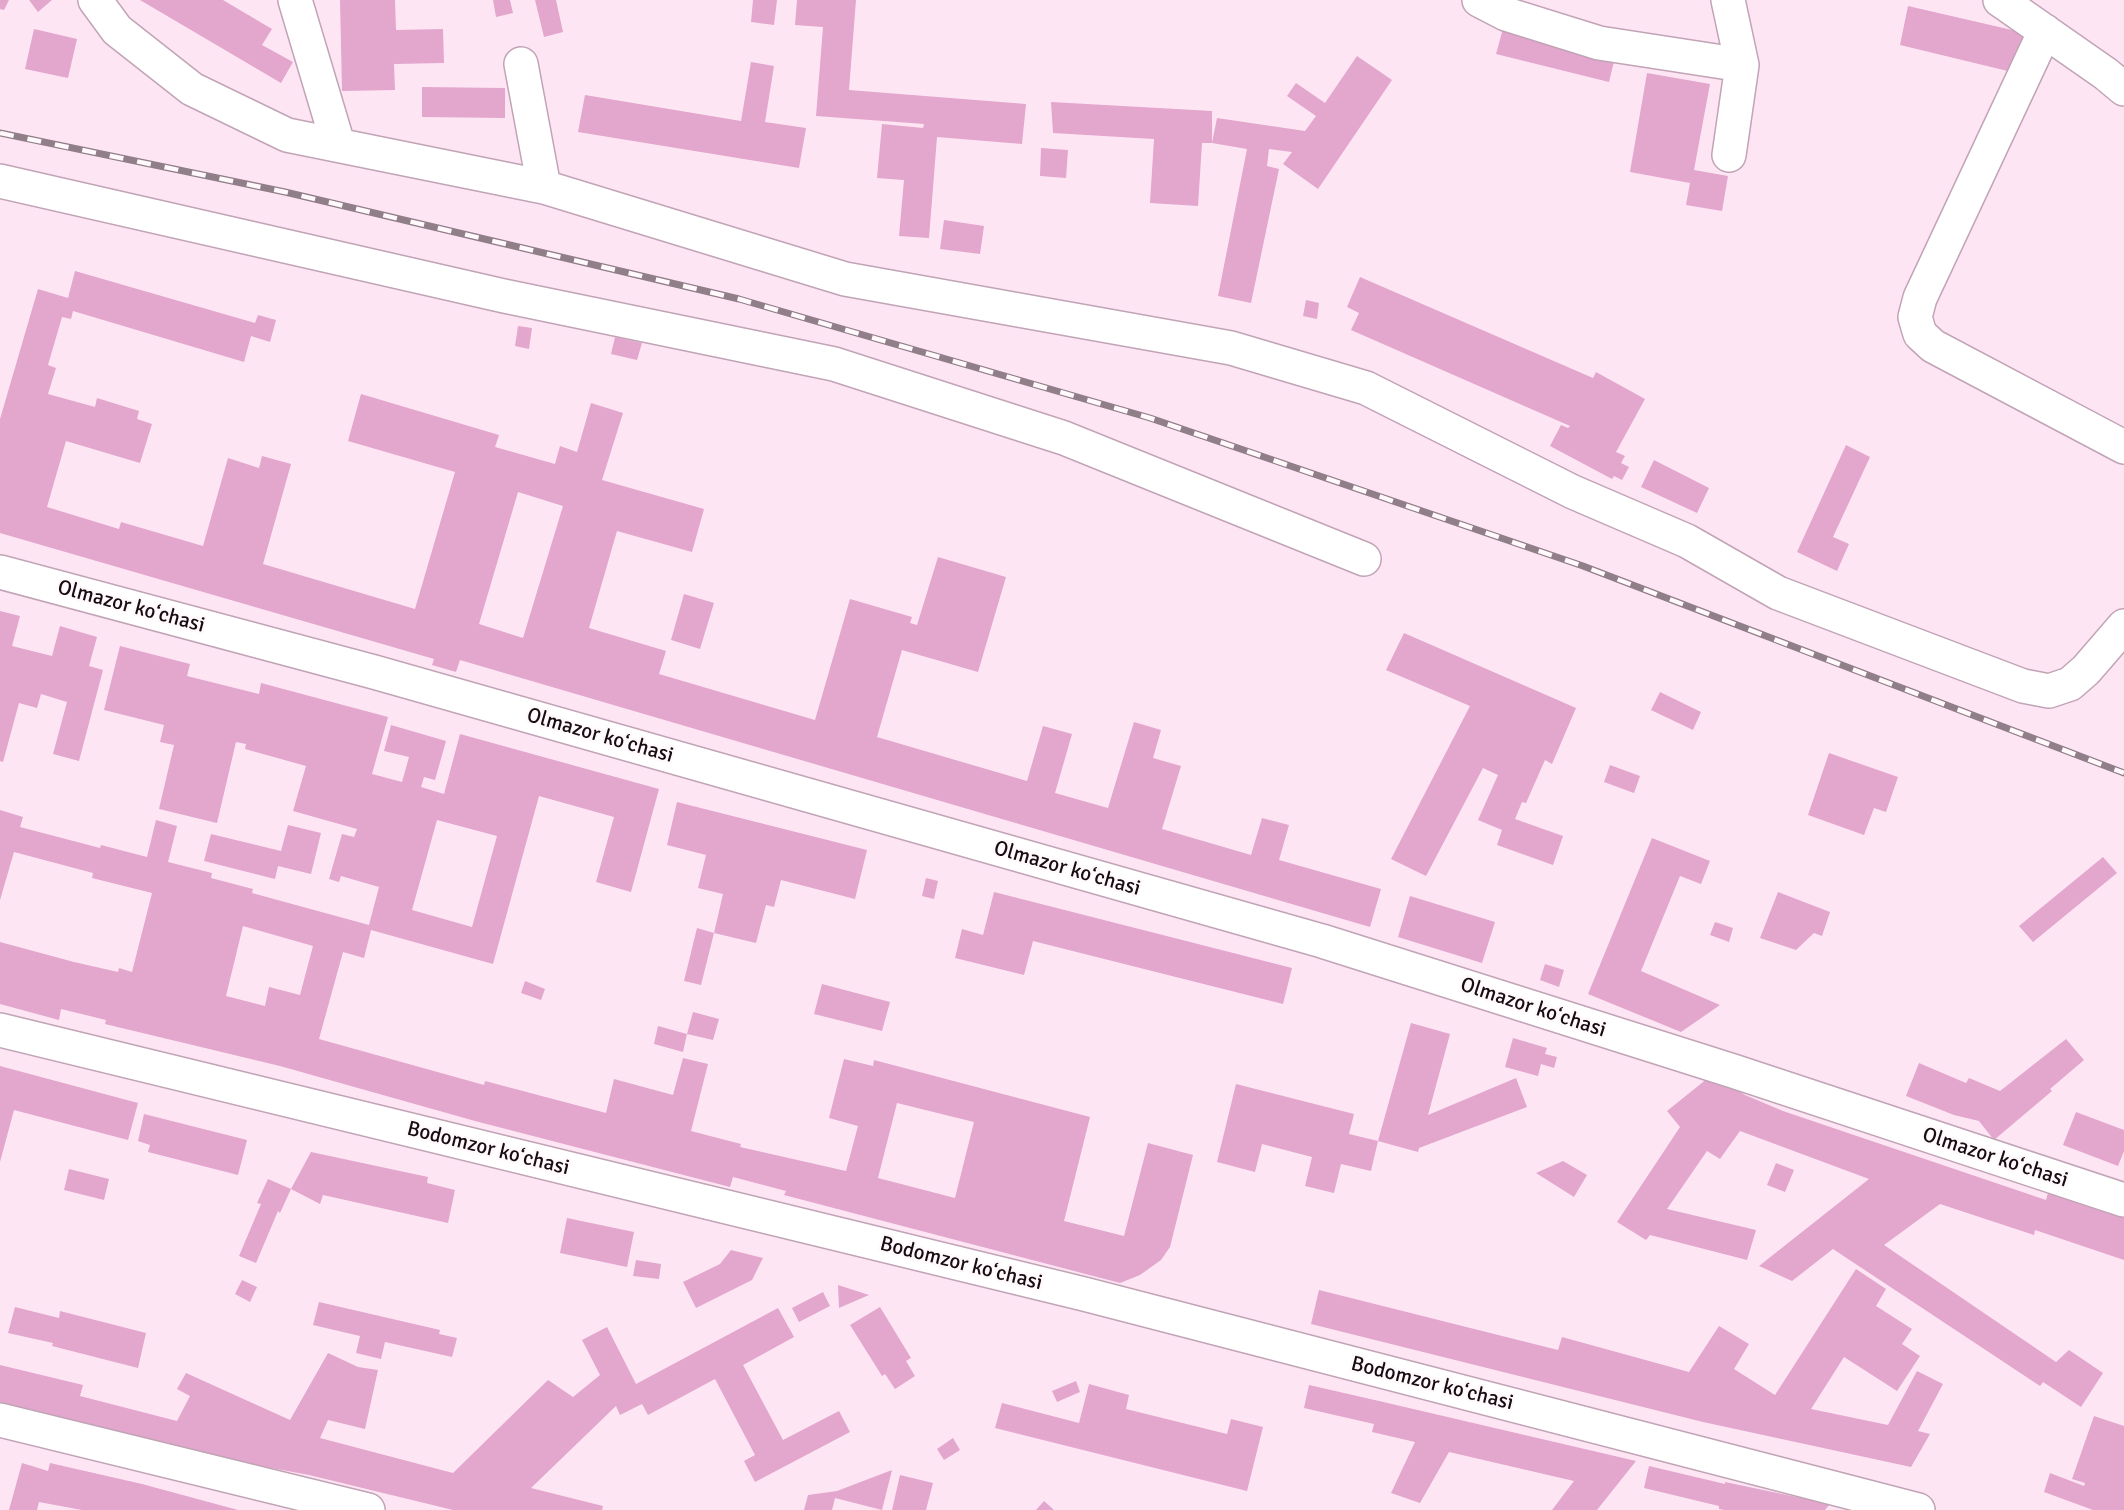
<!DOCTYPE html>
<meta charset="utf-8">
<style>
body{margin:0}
canvas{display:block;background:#fee5f4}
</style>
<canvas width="2124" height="1510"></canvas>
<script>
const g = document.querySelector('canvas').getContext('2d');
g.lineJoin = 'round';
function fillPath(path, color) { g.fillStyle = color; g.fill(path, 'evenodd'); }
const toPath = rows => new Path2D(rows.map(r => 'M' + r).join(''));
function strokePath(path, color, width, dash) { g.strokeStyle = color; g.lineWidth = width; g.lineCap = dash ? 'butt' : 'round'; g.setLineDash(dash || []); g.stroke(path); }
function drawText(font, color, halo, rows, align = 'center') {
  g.font = font + ' Signika,sans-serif'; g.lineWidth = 5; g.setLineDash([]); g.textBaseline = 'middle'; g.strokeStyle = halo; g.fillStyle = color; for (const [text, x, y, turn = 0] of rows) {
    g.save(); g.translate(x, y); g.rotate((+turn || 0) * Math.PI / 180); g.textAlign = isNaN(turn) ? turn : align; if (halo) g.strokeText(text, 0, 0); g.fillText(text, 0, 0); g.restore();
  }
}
fillPath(toPath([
 [0,0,9,0,4,10,0,9],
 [29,0,52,0,38,12],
 [140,0,223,0,272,29,262,45,293,62,281,83],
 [340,0,395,0,396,30,443,29,444,63,394,64,395,90,342,91],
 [493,0,510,0,513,13,496,17],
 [535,0,556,0,563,32,544,37],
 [753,0,777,0,774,25,751,22],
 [797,0,856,0,849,90,1026,104,1022,144,937,137,929,238,899,236,904,180,877,178,882,124,923,128,924,124,816,116,823,27,795,25],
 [1908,6,2025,33,2016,73,1900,45],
 [1504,25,1616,53,1609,82,1496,54],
 [34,29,77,39,68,78,25,69],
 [1357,56,1392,80,1318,189,1283,164,1292,152,1269,149,1267,166,1279,169,1251,303,1218,296,1247,149,1212,143,1217,118,1305,131,1316,116,1287,96,1296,83,1325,103],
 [751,62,774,66,765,122,806,128,799,168,578,132,585,95,741,121],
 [1647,73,1710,84,1694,170,1728,176,1722,211,1686,205,1690,183,1630,172],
 [422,87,505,88,505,118,422,117],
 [1051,102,1212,111,1212,143,1202,143,1198,206,1150,203,1154,139,1053,133],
 [1041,148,1068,150,1066,178,1040,176],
 [944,220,984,226,980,254,940,249],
 [75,271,255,323,258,315,276,320,270,342,251,336,244,362,73,311,71,319,62,317,48,365,56,368,48,394,95,407,97,398,139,411,137,419,152,424,140,463,66,441,47,507,119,529,121,522,203,546,228,458,259,468,262,456,291,464,263,564,415,609,455,472,348,441,361,394,499,435,495,447,555,464,560,446,577,452,591,403,623,413,602,480,704,509,692,552,617,531,589,628,666,651,659,674,815,720,850,599,912,617,910,623,917,625,938,557,1006,577,978,672,902,650,877,737,1027,781,1043,726,1072,734,1055,793,1108,808,1134,722,1161,730,1153,758,1181,766,1162,829,1251,855,1262,818,1289,825,1279,860,1381,889,1370,927,460,660,456,672,432,665,434,659,0,533,0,419,38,289,68,298],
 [518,492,563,506,523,638,479,624],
 [1360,277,1593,378,1596,372,1645,399,1616,452,1625,456,1621,463,1629,467,1622,480,1614,476,1612,479,1550,446,1561,425,1568,428,1570,426,1351,330,1359,313,1347,307],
 [1306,300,1319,303,1317,319,1303,316],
 [518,326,532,328,529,349,515,346],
 [615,337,642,343,637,360,611,354],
 [1846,445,1870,457,1833,537,1849,544,1837,571,1797,552],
 [1654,460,1709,488,1697,513,1641,487],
 [684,594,714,603,700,649,671,640],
 [0,611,20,616,12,646,52,656,60,626,97,637,89,666,103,670,79,761,53,754,67,702,41,694,37,708,19,703,3,762,0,761],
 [1404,633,1576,708,1552,764,1545,760,1526,803,1522,802,1515,819,1563,836,1553,865,1497,845,1502,830,1478,820,1498,775,1483,768,1426,876,1391,859,1470,706,1386,670],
 [120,646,190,664,187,676,259,694,261,683,388,717,372,774,402,782,409,757,384,751,391,725,446,741,435,780,424,777,421,787,444,794,460,734,659,789,631,892,596,882,614,817,539,796,493,964,371,930,364,958,343,952,319,1039,484,1085,485,1081,606,1113,614,1079,673,1095,683,1058,708,1064,691,1131,741,1144,740,1147,846,1171,858,1126,829,1118,844,1059,873,1066,874,1060,1090,1117,1064,1221,1124,1236,1148,1143,1193,1155,1170,1247,1161,1260,1140,1275,1120,1283,784,1195,786,1191,733,1177,730,1187,475,1121,280,1066,105,1024,106,1020,61,1009,59,1020,0,1004,0,942,74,962,118,972,119,968,132,972,152,893,92,878,93,873,14,852,0,900,0,810,23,817,20,827,100,848,101,845,147,857,156,820,177,826,168,862,212,873,211,878,253,889,252,893,369,925,379,887,341,876,339,882,329,879,342,834,354,837,357,829,293,811,306,766,245,749,246,744,236,742,217,823,159,809,174,745,160,742,164,725,104,710],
 [437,820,497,836,472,927,412,910],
 [243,926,313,946,300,995,269,987,265,1006,226,996],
 [897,1103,974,1122,955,1198,878,1178],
 [1660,692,1701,712,1693,730,1651,710],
 [1829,753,1898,777,1886,812,1874,808,1864,835,1808,815],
 [1610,765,1640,776,1634,793,1604,782],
 [677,802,867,850,855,899,781,880,774,907,766,905,756,943,714,933,723,894,698,888,706,855,667,845],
 [288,825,321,833,311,874,278,866,275,879,204,861,211,834,281,851],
 [1652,838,1710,861,1701,884,1680,876,1641,971,1720,1005,1681,1032,1588,994],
 [2103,857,2117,873,2033,942,2019,926],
 [926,878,938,881,934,899,922,896],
 [994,892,1292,968,1283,1004,1033,941,1024,975,955,958,962,929,983,935],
 [1778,892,1830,912,1822,936,1814,933,1796,950,1760,938],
 [1410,896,1495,922,1482,963,1398,937],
 [1715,922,1733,928,1729,942,1710,935],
 [697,928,714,933,701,985,684,981],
 [1545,964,1564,970,1559,987,1540,980],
 [525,981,545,989,541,1000,521,993],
 [822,984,890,1002,882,1031,814,1014],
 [693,1012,719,1019,713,1040,687,1034],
 [1411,1023,1450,1034,1428,1115,1516,1078,1527,1107,1419,1148,1418,1152,1378,1141],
 [658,1026,687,1034,683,1052,654,1044],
 [1513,1038,1547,1048,1545,1054,1557,1057,1554,1068,1541,1064,1538,1076,1505,1067],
 [2066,1039,2084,1060,2050,1089,2052,1091,1994,1140,1979,1121,1954,1115,1906,1096,1919,1063,1966,1083,1969,1078,2000,1091],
 [0,1066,138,1103,128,1140,14,1110,0,1162],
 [1713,1074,1745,1095,1783,1111,2046,1200,2049,1189,2124,1214,2124,1260,2035,1230,2034,1235,1940,1204,1884,1245,2056,1362,2069,1350,2103,1373,2081,1407,2043,1382,2040,1386,1833,1249,1792,1281,1759,1266,1869,1179,1740,1131,1720,1159,1707,1151,1667,1209,1756,1230,1747,1260,1650,1235,1646,1240,1617,1222,1680,1127,1667,1111],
 [1236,1084,1354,1114,1349,1134,1378,1141,1371,1171,1341,1164,1334,1193,1305,1186,1312,1157,1262,1144,1255,1172,1217,1162],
 [2076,1112,2124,1130,2124,1151,2118,1166,2063,1145],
 [144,1114,247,1140,238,1175,148,1152,150,1145,138,1141],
 [311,1152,428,1177,427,1183,455,1190,448,1223,323,1195,320,1204,291,1189,280,1213,278,1211,256,1263,239,1256,261,1204,257,1203,268,1179,291,1189],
 [1563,1161,1587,1175,1574,1197,1536,1173],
 [1776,1163,1794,1170,1785,1192,1767,1185],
 [69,1169,109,1179,104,1200,64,1190],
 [567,1218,634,1232,627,1267,560,1253],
 [731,1250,763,1258,752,1280,696,1308,683,1282,720,1264],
 [636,1260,661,1264,659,1279,633,1276],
 [1856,1269,1886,1289,1876,1306,1912,1329,1902,1344,1920,1356,1897,1391,1844,1357,1811,1409,1888,1425,1917,1371,1943,1384,1918,1431,1930,1434,1911,1467,1703,1422,1311,1324,1319,1290,1558,1350,1562,1337,1689,1372,1719,1326,1749,1344,1734,1369,1775,1395],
 [242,1280,257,1287,250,1302,235,1294],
 [838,1285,869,1295,839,1308],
 [823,1292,830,1306,799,1322,792,1308],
 [319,1302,440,1330,439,1334,457,1338,452,1357,385,1342,381,1359,356,1353,360,1336,313,1325],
 [15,1307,59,1318,60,1311,146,1333,138,1368,52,1346,53,1343,8,1333],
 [880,1307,911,1358,906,1361,915,1376,895,1389,885,1374,882,1376,850,1325],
 [778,1308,794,1337,743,1365,783,1440,839,1411,850,1432,755,1482,744,1461,755,1455,715,1379,648,1415,642,1404,620,1415,616,1406,531,1488,603,1506,602,1510,453,1510,309,1475,115,1439,117,1431,0,1403,0,1365,83,1385,80,1396,177,1421,190,1396,177,1389,186,1373,290,1420,328,1353,358,1367,378,1370,365,1429,328,1420,320,1438,453,1473,548,1380,573,1397,600,1375,582,1340,607,1327,636,1384],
 [1076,1381,1080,1392,1057,1402,1052,1391],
 [1089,1384,1129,1395,1126,1409,1227,1434,1231,1419,1263,1427,1247,1491,995,1428,1002,1403,1079,1423],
 [1309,1385,1379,1401,1636,1461,1597,1510,1552,1510,1574,1481,1449,1452,1420,1503,1391,1493,1415,1442,1372,1432,1374,1424,1304,1408],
 [2094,1416,2124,1426,2124,1510,2093,1510,2044,1492,2050,1473,2084,1486,2085,1483,2072,1479],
 [953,1438,960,1450,944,1460,937,1449],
 [22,1463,48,1471,50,1463,142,1484,238,1510,82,1510,39,1502,37,1510,9,1510],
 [1649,1466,1725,1484,1725,1482,1830,1504,1825,1510,1725,1510,1719,1509,1719,1506,1644,1488],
 [892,1470,882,1510,835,1498,832,1510,804,1510,808,1495,837,1491],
 [900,1475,933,1483,926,1510,892,1510],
 [1044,1501,1054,1510,1036,1510]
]), '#e3a6cd');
const minor = toPath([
 [95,0,117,30,192,89,287,135,544,187,845,279,1231,348,1366,388,1573,492,1687,541,1778,593,2023,686,2049,691,2070,684,2086,670,2124,626],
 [295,0,338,144],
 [1479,0,1506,14,1599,43,1742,65],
 [1728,0,1742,65,1729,155],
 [2000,0,2106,74,2124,89],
 [2045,31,1920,298,1915,317,1920,334,1933,346,2124,447],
 [521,64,544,187],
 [0,181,504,296,834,364,1064,438,1364,559],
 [0,572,374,672,1322,941,1733,1071,2124,1200],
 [0,1030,1084,1294,1918,1510],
 [0,1420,368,1510]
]);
strokePath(minor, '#c1a4b6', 36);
strokePath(minor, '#fff', 33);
const rail = toPath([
 [0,133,285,192,739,299,1150,418,1583,566,2124,773]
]);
strokePath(rail, '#907e89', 7);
strokePath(rail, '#fff9fc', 4.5, [14]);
drawText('21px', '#160c12', '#fff9fc', [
 ["Olmazor koʻchasi",131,607,15],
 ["Olmazor koʻchasi",600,736,16],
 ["Olmazor koʻchasi",1067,869,16],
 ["Olmazor koʻchasi",1533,1008,18],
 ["Bodomzor koʻchasi",488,1149,14],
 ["Olmazor koʻchasi",1995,1158,18],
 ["Bodomzor koʻchasi",961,1264,14],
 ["Bodomzor koʻchasi",1432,1384,14]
]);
</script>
